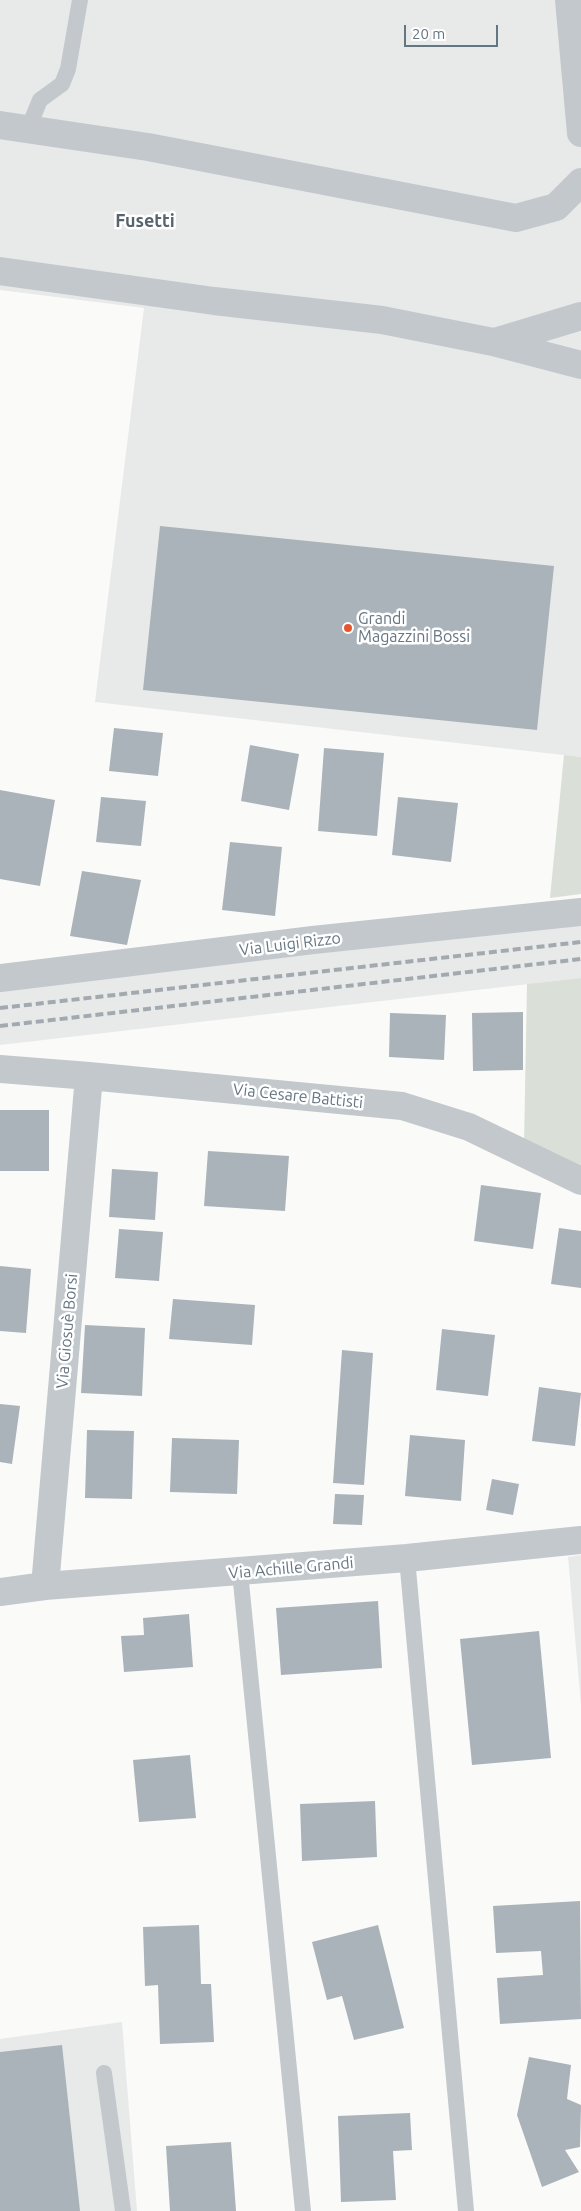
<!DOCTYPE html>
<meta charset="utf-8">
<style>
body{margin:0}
#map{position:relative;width:581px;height:2211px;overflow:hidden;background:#fafaf8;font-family:Ubuntu,sans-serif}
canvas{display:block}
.scale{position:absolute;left:404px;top:25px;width:94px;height:22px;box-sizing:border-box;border:2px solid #657683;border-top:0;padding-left:6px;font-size:15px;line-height:18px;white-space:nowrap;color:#657683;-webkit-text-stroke:4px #fff;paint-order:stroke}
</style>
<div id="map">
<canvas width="581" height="2211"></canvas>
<div class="scale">20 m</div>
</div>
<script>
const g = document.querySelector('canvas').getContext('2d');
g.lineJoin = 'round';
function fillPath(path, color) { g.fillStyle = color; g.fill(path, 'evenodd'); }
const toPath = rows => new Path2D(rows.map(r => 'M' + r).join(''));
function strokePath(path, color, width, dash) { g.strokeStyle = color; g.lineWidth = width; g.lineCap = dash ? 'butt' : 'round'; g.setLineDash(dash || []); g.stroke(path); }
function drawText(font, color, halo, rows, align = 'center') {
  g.font = font + ' Ubuntu,sans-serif'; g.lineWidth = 5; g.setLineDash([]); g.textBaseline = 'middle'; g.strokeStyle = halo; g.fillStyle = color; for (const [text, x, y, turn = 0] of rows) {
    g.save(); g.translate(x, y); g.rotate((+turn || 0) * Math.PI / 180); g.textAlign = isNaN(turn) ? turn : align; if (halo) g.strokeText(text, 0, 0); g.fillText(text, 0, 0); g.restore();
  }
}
fillPath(toPath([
 [0,0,581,0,581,757,95,702,144,308,0,290],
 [581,922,581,978,0,1045,0,990],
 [581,1555,581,1705,568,1557],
 [122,2022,137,2211,0,2211,0,2039]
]), '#e8e9e9');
fillPath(toPath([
 [564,755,581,757,581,894,550,898],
 [581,978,581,1170,524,1146,527,984]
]), '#dadfd7');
fillPath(toPath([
 [160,526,554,566,537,730,143,690],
 [114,728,163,733,158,776,109,771],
 [250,745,299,754,289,810,241,801],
 [324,748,384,753,377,836,318,831],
 [0,790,55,800,40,886,0,879],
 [101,797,146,801,141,846,96,842],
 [398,797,458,803,451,862,392,855],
 [230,842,282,847,275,916,222,910],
 [82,871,141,880,127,945,70,936],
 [523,1012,523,1070,473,1071,472,1013],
 [390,1013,446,1015,444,1060,389,1057],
 [0,1110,49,1110,49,1171,0,1171],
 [208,1151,289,1156,285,1211,204,1206],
 [112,1169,158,1172,155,1220,109,1217],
 [481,1185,541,1193,533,1249,474,1241],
 [559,1228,581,1231,581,1288,551,1284],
 [119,1229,163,1232,159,1281,115,1278],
 [0,1266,31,1269,26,1333,0,1331],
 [173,1299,255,1305,252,1345,169,1339],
 [85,1325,145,1328,142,1396,81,1393],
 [442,1329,495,1335,488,1396,436,1390],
 [342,1350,373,1353,364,1485,333,1483],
 [539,1387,581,1393,575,1446,532,1441],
 [0,1404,20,1406,12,1464,0,1462],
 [87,1430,134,1431,132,1499,85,1498],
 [410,1435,465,1440,461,1501,405,1496],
 [172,1438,239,1440,237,1494,170,1492],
 [492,1479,519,1484,513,1515,486,1510],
 [335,1494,364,1495,362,1525,333,1524],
 [378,1601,382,1668,281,1675,276,1608],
 [189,1614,193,1667,124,1672,121,1636,144,1635,143,1618],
 [539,1631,551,1758,472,1765,460,1639],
 [190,1755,196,1818,139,1822,133,1760],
 [375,1801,377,1857,302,1861,300,1804],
 [580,1901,581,2019,500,2024,497,1978,543,1975,541,1951,496,1953,493,1906],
 [199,1925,201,1984,211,1984,214,2042,160,2044,158,1985,145,1986,143,1927],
 [378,1925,404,2028,354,2040,342,1996,327,2000,312,1942],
 [62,2045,80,2211,0,2211,0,2052],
 [529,2057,571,2065,567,2099,581,2105,580,2147,565,2150,579,2172,542,2187,517,2115],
 [410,2113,412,2150,393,2151,396,2200,341,2202,338,2116],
 [231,2142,236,2211,170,2211,166,2146]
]), '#aab3b9');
strokePath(toPath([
 [28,129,40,100,62,84,68,69,80,0],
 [407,1558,466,2211],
 [240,1572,303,2211],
 [104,2073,123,2211]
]), '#c3c8cc', 16);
strokePath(toPath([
 [569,0,581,133],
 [0,125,148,147,516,218,556,207,581,182],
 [0,271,214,301,382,320,493,342,581,365],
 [495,342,581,316],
 [0,978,313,940,581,912],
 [0,1069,89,1076,402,1106,469,1127,581,1181],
 [45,1586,89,1076],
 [0,1592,45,1586,407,1558,581,1540]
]), '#c3c8cc', 28);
strokePath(toPath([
 [0,1008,581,942],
 [0,1026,581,959]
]), '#a2aab0', 4, [8, 4]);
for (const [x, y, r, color] of [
 [348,628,5,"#e4572e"]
]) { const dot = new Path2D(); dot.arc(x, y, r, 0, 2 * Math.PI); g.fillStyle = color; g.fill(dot); strokePath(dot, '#fff', 2); }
drawText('16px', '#657683', '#fff', [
 ["Grandi",358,619],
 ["Magazzini Bossi",358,637]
], 'left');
drawText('16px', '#657683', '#fff', [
 ["Via Luigi Rizzo",290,944,-7],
 ["Via Cesare Battisti",298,1096,6],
 ["Via Giosuè Borsi",67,1331,-85],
 ["Via Achille Grandi",291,1568,-5]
]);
drawText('bold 18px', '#57646e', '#fff', [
 ["Fusetti",145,221]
]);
</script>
